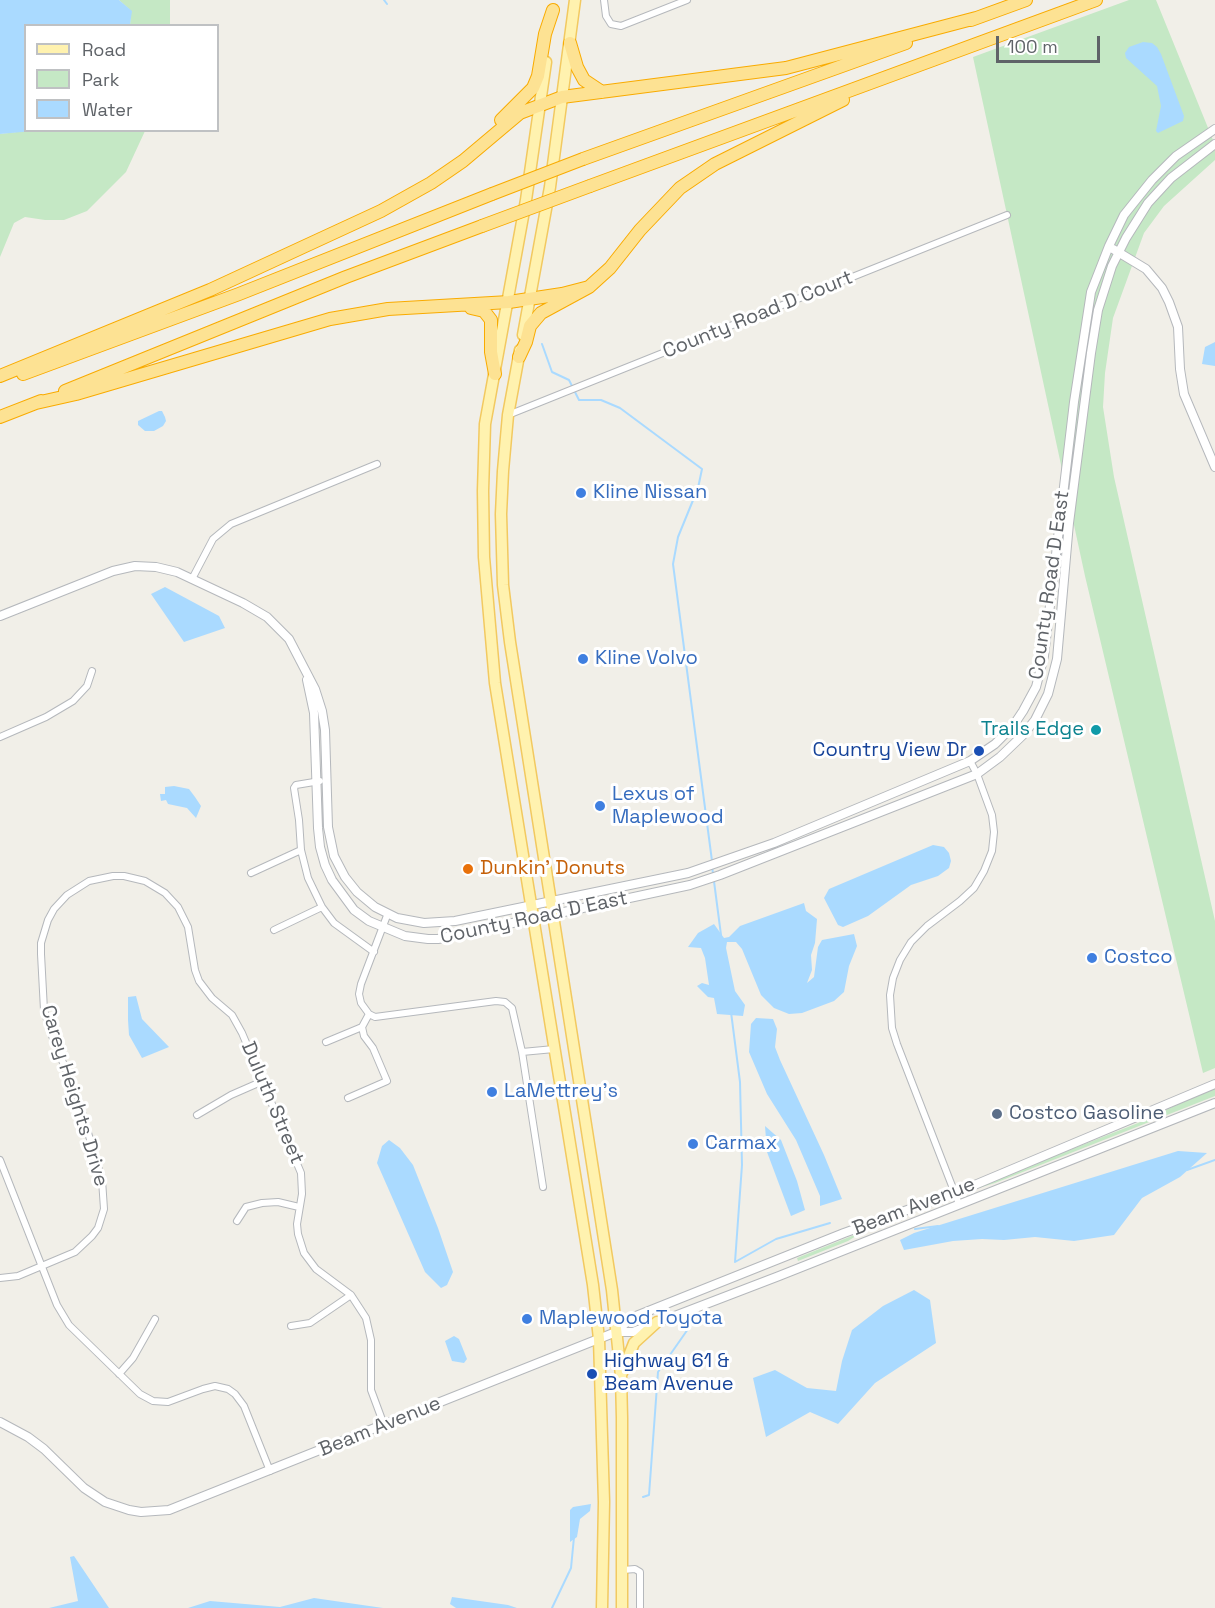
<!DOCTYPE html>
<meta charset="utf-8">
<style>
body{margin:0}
#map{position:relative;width:1215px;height:1608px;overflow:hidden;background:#f1efe8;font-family:"Space Grotesk",sans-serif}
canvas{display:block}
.legend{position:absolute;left:24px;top:24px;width:195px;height:108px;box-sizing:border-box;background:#fff;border:2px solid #bfc1c3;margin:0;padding:8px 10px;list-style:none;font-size:18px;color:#5f6368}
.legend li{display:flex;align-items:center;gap:12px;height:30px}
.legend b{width:30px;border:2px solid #bfc1c3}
.scale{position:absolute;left:996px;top:36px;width:104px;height:27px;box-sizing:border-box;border:3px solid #5f6368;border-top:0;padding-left:8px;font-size:18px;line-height:21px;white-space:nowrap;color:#5f6368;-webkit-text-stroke:4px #fff;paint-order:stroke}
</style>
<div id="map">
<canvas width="1215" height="1608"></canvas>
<ul class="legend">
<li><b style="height:8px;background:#fff2af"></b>Road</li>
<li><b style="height:16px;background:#c5e8c5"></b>Park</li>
<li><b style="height:16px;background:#aadaff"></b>Water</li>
</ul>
<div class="scale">100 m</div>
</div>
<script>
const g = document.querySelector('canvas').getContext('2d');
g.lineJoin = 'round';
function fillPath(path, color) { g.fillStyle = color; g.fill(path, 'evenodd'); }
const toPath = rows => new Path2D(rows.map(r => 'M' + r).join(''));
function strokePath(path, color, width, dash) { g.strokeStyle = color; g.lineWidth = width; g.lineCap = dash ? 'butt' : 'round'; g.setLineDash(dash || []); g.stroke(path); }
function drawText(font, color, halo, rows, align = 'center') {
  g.font = font + ' "Space Grotesk",sans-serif'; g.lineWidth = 6; g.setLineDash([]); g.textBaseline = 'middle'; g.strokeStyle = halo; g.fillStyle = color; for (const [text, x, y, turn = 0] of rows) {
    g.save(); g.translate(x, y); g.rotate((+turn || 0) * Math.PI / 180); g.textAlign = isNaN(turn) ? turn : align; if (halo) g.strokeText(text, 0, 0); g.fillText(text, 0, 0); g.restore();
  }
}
fillPath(toPath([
 [119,0,170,0,170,25,130,25,131,11],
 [1129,0,1156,0,1215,145,1215,160,1164,206,1144,233,1113,318,1105,373,1103,407,1114,477,1215,921,1215,1068,1203,1073,1085,576,973,57],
 [33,130,145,131,126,172,87,211,64,220,45,220,25,217,14,223,0,257,0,134],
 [1215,1087,1215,1096,995,1183,979,1188,978,1186,1138,1123],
 [864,1231,848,1241,798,1261,797,1258]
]), '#c5e8c5');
fillPath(toPath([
 [0,0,119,0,132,11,130,25,26,26,26,130,33,131,0,134],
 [1143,42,1152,43,1157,47,1161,54,1184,116,1183,121,1158,133,1156,131,1161,106,1157,86,1126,58,1125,53,1129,47],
 [1215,342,1215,366,1202,364,1205,347],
 [159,411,162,411,165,417,166,421,163,426,154,431,145,431,138,425,138,421],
 [165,587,219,616,225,628,184,642,151,594],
 [174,786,189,789,195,797,201,806,196,818,187,808,168,804,166,800,161,801,160,794,165,794,165,787],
 [933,845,944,847,949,853,951,861,949,868,938,876,911,885,868,916,843,927,838,925,824,898,829,889],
 [804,903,806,911,817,919,815,943,811,955,812,970,807,983,814,977,818,947,822,940,854,934,857,946,849,966,844,992,834,1001,802,1013,789,1014,774,1008,761,995,742,949,736,942,727,942,726,948,735,991,745,1005,743,1016,717,1014,714,998,708,997,697,986,702,983,709,985,705,958,701,948,688,947,698,933,714,924,724,938,729,937,740,926],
 [136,996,142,1019,169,1047,142,1058,129,1035,128,1020,128,997],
 [756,1018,773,1019,777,1029,775,1047,780,1060,824,1155,842,1199,820,1206,820,1196,796,1140,767,1094,749,1052,751,1024],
 [765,1126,781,1140,797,1181,805,1210,791,1216,767,1152],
 [389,1140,400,1148,413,1165,438,1228,453,1272,447,1285,441,1288,425,1272,377,1163,382,1146],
 [1178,1151,1207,1153,1180,1177,1142,1198,1114,1235,1074,1241,1035,1237,1004,1240,982,1239,953,1241,904,1250,900,1240,914,1233],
 [914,1290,930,1300,936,1343,875,1383,838,1424,810,1412,766,1437,753,1378,775,1370,807,1388,836,1391,842,1361,852,1330,883,1306],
 [454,1336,459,1339,467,1359,464,1363,452,1361,445,1341],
 [591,1504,590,1511,580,1519,577,1537,570,1542,570,1510,573,1507],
 [74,1556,109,1608,49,1608,78,1601,70,1557],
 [452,1597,508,1605,517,1608,456,1608,450,1604],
 [314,1598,383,1608,188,1608,210,1601,280,1607]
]), '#aadaff');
strokePath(toPath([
 [384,0,387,4],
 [542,344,552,372,569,380,579,400,601,400,620,408,702,469,698,488,678,537,673,564,712,861],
 [712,866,721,935],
 [731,1012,740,1082,742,1165,735,1262],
 [1187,1170,1215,1160],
 [915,1229,938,1226],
 [735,1262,776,1239,830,1223],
 [643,1497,649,1495,658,1372,695,1319],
 [552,1608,571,1568,574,1537]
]), '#aadaff', 2);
const minor = toPath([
 [604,0,606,16,611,24,621,26,687,0],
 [508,415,1007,215],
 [192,579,213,539,231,524,377,464],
 [0,737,46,717,73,701,87,686,92,671],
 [320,781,296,785,294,788,299,820,301,850,308,878,322,907,334,923,374,952],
 [251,873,301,850],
 [388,913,361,984,359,994,361,1003,369,1014,375,1017,496,1001,505,1002,512,1008,522,1052,543,1187],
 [274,930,322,907],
 [326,1042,362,1027],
 [522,1052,554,1049],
 [348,1098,387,1081,373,1048,364,1036,362,1027,369,1014],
 [197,1115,231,1095,263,1081],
 [0,1160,57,1305,69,1325,140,1394,153,1401,168,1402,203,1389,215,1386,228,1389,235,1394,244,1406,270,1471],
 [959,1204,897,1044,892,1028,890,995,893,978,900,960,911,942,927,926,960,901,974,888,984,871,992,851,994,832,992,815,977,774,970,761],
 [237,1221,246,1207,262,1203,278,1202,299,1207],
 [0,1278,18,1276,75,1252,92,1236,98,1228,104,1209,102,1180,78,1099,52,1036,44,1010,41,954,41,943,48,920,54,909,67,895,89,881,113,876,124,876,145,881,165,893,178,907,188,927,195,970,199,981,212,998,232,1015,242,1033,301,1173,302,1194,297,1224,298,1234,304,1253,316,1269,351,1295,366,1318,371,1340,371,1390,384,1425],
 [291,1326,310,1323,351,1295],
 [119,1374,133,1358,155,1319],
 [623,1570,635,1569,640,1572,640,1608]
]);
const tertiary = toPath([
 [1113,249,1146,269,1162,288,1169,302,1178,327,1180,369,1184,394,1215,467],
 [0,616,113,571,135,566,156,567,177,572,243,603,267,617,289,639,315,689,322,711,325,730,328,827,334,856,345,877,357,892,375,907,397,918,424,923,455,921,688,873,774,843,970,761,995,744,1013,726,1023,711,1036,687,1044,656,1074,402,1091,292,1109,246,1124,215,1152,180,1176,156,1215,129],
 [307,680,314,713,318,828,320,847,325,865,332,880,354,910,369,921,405,936,428,939,438,939,690,885,720,875,977,774,1000,757,1023,735,1035,720,1048,694,1057,659,1069,523,1091,353,1098,310,1112,266,1126,238,1148,203,1171,178,1215,144],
 [616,1332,631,1318,844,1233,965,1189,1215,1084],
 [0,1422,28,1437,44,1449,84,1488,105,1502,129,1510,141,1512,169,1510,616,1332,633,1332,779,1276,1215,1103]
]);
const primary = toPath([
 [546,62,526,200,485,424,483,491,484,557,495,683,593,1285,599,1339,604,1502,602,1608],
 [523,335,550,187,575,0],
 [520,350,508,415,503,471,501,514,503,585,510,642,612,1290,621,1376,622,1418,622,1608],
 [622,1373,634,1343,657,1322]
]);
const motorway = toPath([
 [971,20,1026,0],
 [570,43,577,67,584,80,602,92],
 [501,120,533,88,538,76,545,34,553,10],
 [583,159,906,43],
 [590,186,1096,0],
 [471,308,484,311,491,320,491,352,495,374],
 [519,357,526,342,530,326,541,313,589,287,610,268,640,230,680,188,715,164,843,100],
 [23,374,239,294,492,194],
 [0,376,210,290,381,211,431,183,463,161,520,113,562,97,786,68,976,18],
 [65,391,346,277,482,226],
 [36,403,76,394,330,319,388,309,509,302,562,294,589,287],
 [0,417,41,401]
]);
strokePath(minor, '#b5b8bc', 8);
strokePath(tertiary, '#b5b8bc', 10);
strokePath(primary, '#f2c960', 13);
strokePath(motorway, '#f9ab00', 14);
strokePath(minor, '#fff', 6);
strokePath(tertiary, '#fff', 8);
strokePath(primary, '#fff2af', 10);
strokePath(motorway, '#fde293', 12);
const motorwayBridge = toPath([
 [492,194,583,159],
 [482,226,590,186]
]);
strokePath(motorwayBridge, '#f9ab00', 14, []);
strokePath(motorwayBridge, '#fde293', 12);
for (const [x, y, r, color] of [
 [581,493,6,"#3f7fe0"],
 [583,659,6,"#3f7fe0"],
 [1096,730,6,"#0f9aa8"],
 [979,751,6,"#1a4fb4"],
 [600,806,6,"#3f7fe0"],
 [468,869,6,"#e8710a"],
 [1092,958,6,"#3f7fe0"],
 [492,1092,6,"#3f7fe0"],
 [997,1114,6,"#5c6f8a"],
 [693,1144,6,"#3f7fe0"],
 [527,1319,6,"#3f7fe0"],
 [592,1374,6,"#1a4fb4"]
]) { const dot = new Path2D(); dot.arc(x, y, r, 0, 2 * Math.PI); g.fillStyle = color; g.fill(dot); strokePath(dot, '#fff', 2); }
drawText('20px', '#5f6368', '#fff', [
 ["County Road D Court",758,315,-22],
 ["County Road D East",1050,585,-82],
 ["County Road D East",534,918,-12],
 ["Carey Heights Drive",74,1096,73],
 ["Duluth Street",272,1103,67],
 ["Beam Avenue",914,1207,-21],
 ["Beam Avenue",380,1427,-22]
]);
drawText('20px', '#366cbe', '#fff', [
 ["Kline Nissan",593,493],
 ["Kline Volvo",595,659],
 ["Lexus of",612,795],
 ["Maplewood",612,818],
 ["Costco",1104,958],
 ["LaMettrey's",504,1092],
 ["Carmax",705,1144],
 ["Maplewood Toyota",539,1319]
], 'left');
drawText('20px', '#0d838f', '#fff', [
 ["Trails Edge",1084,730]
], 'right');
drawText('20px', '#164399', '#fff', [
 ["Country View Dr",967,751],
 ["Highway 61 &",604,1362,"left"],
 ["Beam Avenue",604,1385,"left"]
], 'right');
drawText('20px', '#c56008', '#fff', [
 ["Dunkin’ Donuts",480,869]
], 'left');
drawText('20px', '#4e5e75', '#fff', [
 ["Costco Gasoline",1009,1114]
], 'left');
</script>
